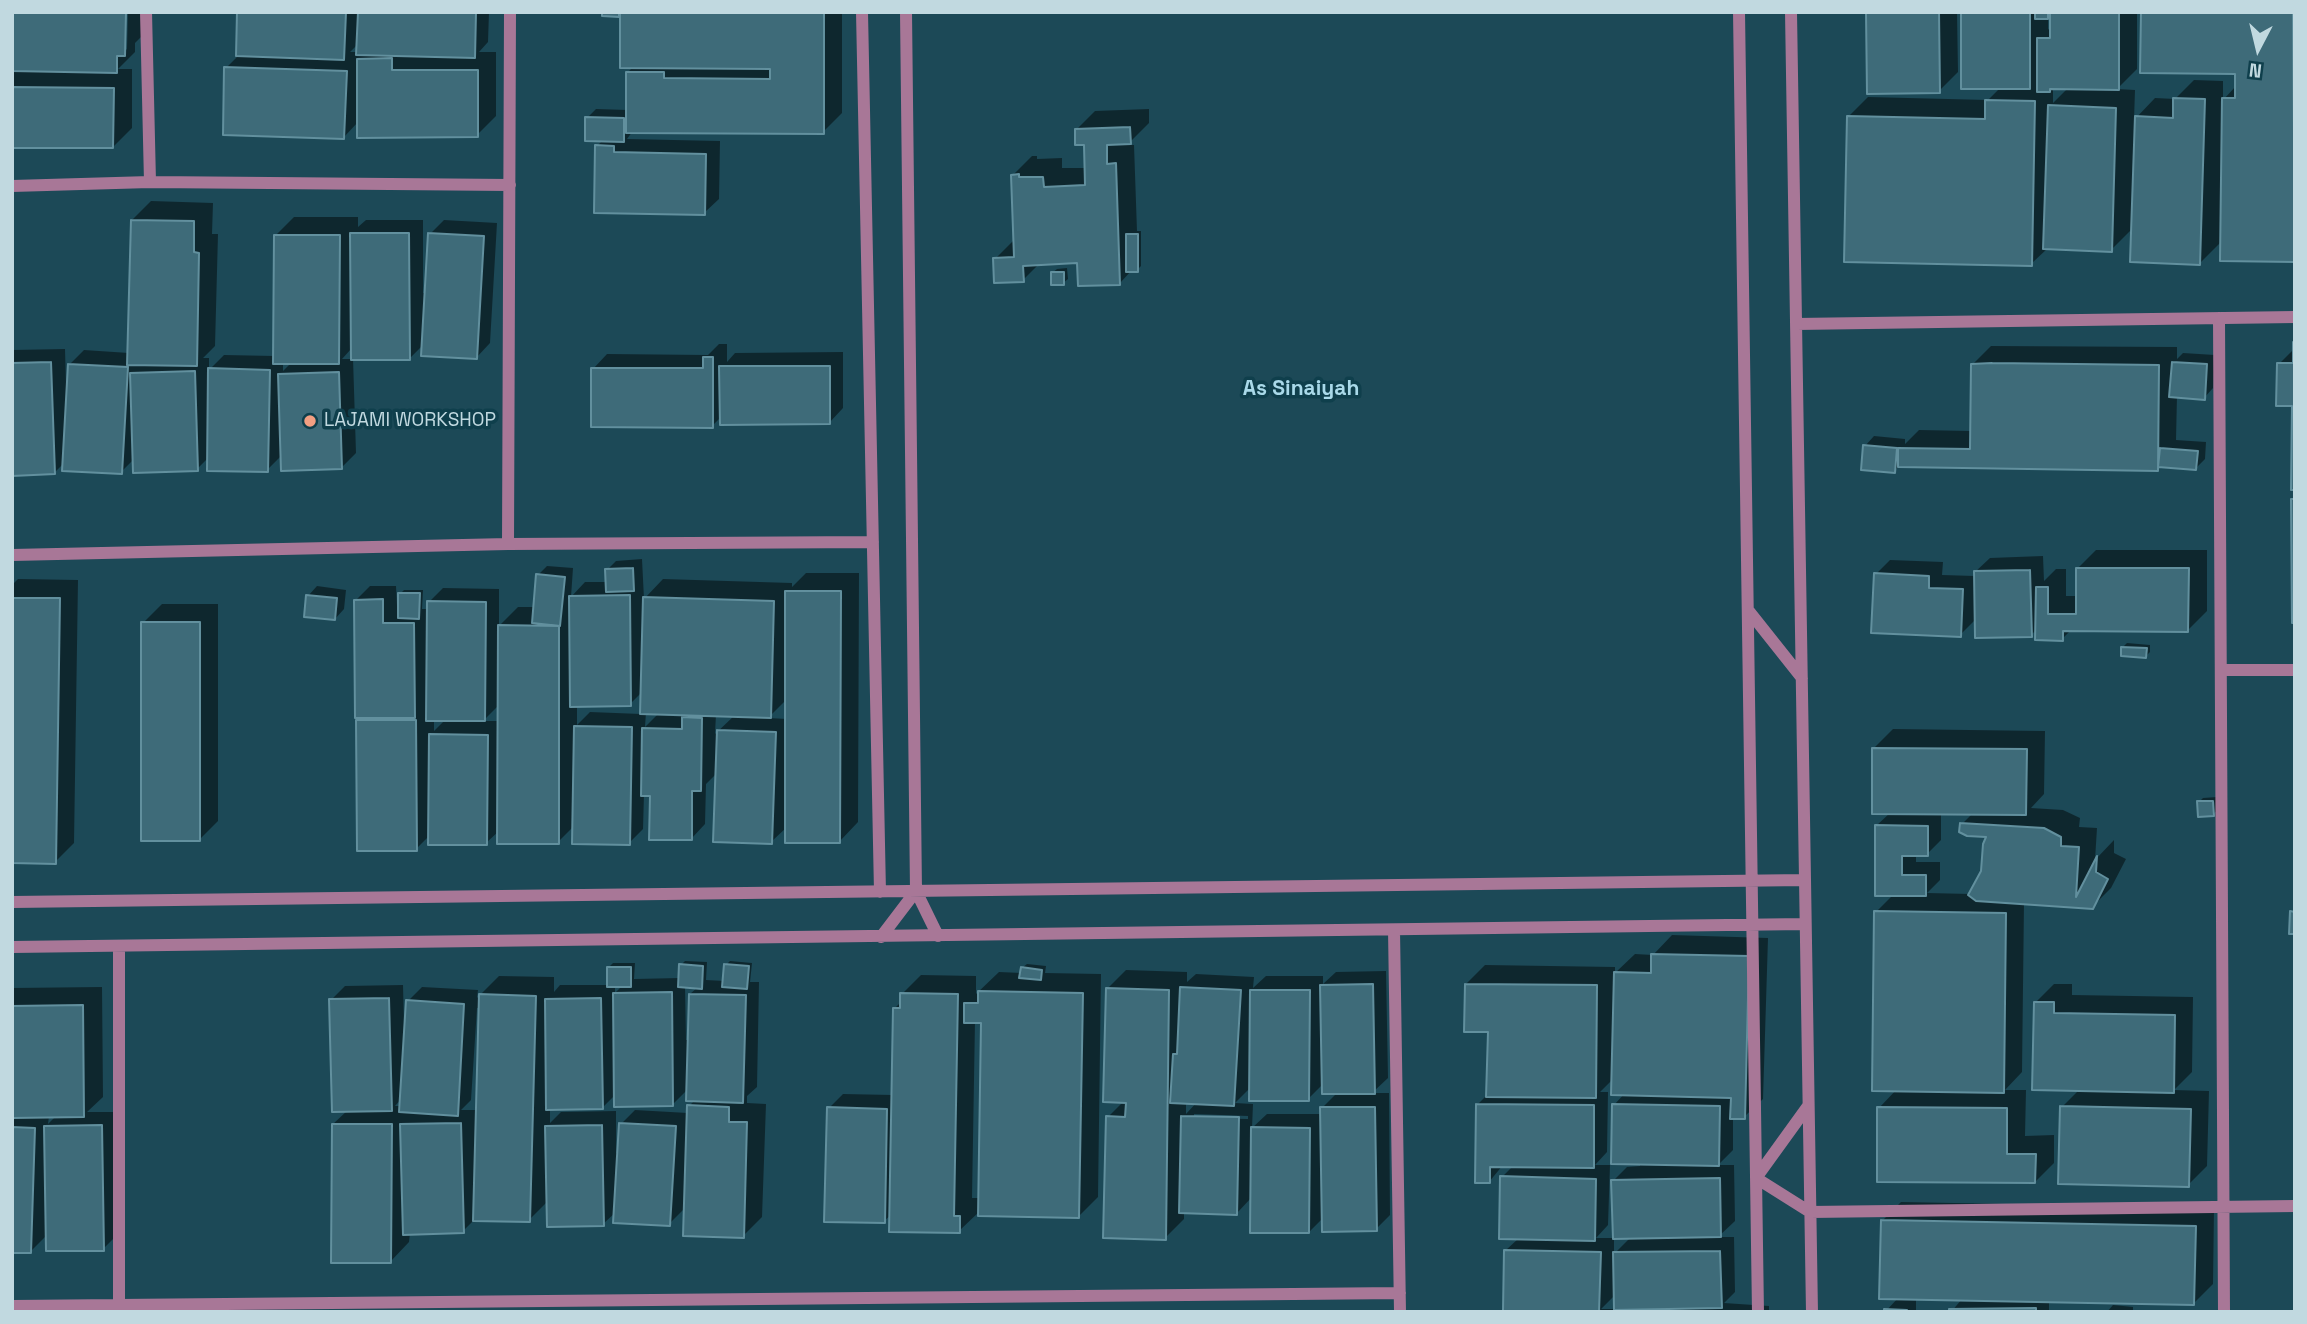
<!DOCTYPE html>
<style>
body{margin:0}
#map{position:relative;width:2307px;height:1324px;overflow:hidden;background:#1c4957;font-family:"Space Grotesk",sans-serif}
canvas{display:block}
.frame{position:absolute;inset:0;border:14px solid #c1d9e0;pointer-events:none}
.north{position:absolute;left:2223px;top:14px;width:70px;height:70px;-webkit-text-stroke:5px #0f3f4c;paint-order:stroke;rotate:187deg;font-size:19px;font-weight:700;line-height:28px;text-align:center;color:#c1d9e0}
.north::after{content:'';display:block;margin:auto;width:24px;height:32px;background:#c1d9e0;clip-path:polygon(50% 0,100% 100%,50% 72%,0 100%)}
</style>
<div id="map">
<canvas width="2307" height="1324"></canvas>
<div class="frame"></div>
<div class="north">N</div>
</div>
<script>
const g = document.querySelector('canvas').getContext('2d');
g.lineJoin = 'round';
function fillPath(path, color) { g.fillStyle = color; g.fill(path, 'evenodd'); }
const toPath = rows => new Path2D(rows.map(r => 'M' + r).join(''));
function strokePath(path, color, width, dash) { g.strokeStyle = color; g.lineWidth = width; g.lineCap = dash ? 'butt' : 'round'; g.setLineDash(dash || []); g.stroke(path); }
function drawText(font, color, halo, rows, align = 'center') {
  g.font = font + ' "Space Grotesk",sans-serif'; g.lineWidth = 7; g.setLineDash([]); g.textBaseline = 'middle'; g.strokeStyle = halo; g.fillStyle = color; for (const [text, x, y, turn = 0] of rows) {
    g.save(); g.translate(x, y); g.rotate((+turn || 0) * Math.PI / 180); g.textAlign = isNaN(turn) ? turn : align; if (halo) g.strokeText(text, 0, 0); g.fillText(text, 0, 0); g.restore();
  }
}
fillPath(toPath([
 [12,12,123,53,127,49,128,12,143,12,143,35,135,43,135,52,118,69,132,69,132,128,113,147,12,147],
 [239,12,489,12,488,42,479,52,496,52,496,116,477,135,359,121,344,137,226,68,238,56],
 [359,43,358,52,350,52],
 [621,12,842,12,842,113,823,132,632,132,627,139,720,141,719,199,704,213,597,146,603,140,587,118,596,109,628,110,628,72,634,66],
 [1868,12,1957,12,1958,72,1939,91],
 [1963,12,2137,12,2137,69,2117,89,2135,90,2134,120,2155,98,2175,99,2194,80,2223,81,2223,100,2236,86,2237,73,2142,12,2295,12,2295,260,2222,241,2200,263,2133,228,2111,250,2048,248,2031,264,1849,116,1868,97,1988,100,2001,87],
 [2052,12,2052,25,2048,30,2048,17],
 [2053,88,2068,88,2053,103],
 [1149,109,1149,123,1127,145,1134,145,1137,231,1141,231,1141,266,1137,270,1132,270,1120,283,1079,262,1040,263,1023,280,995,259,1014,240,1013,175,1032,156,1037,156,1037,159,1062,158,1062,168,1087,168,1086,143,1076,130,1095,111],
 [151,201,213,203,212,234,218,234,215,346,203,358,209,358,209,370,224,355,275,356,275,236,294,217,358,217,358,227,366,220,423,220,423,293,426,293,430,234,444,220,497,223,490,343,476,358,423,345,410,358,353,358,356,453,342,467,282,455,267,470,208,458,197,469,134,459,121,472,64,463,55,472,12,474,12,350,65,349,66,385,69,385,70,364,84,350,129,353,132,220],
 [352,348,352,359,342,359],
 [283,362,292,362,283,371],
 [1067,268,1068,279,1063,283,1052,273,1057,269],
 [719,344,727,344,727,362,735,353,843,352,843,408,829,423,721,417,712,426,593,369,607,354,708,355],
 [1991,346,2177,347,2177,359,2183,353,2215,355,2213,388,2204,398,2177,396,2176,440,2206,442,2205,459,2196,468,2161,465,2157,469,1900,465,1894,471,1865,446,1874,436,1905,439,1905,444,1919,430,1972,431,1972,365],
 [2295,348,2294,404,2279,364],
 [2096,550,2207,550,2207,611,2188,630,2072,629,2062,639,2037,629,2031,635,1977,618,1960,635,1876,574,1890,560,1943,562,1942,575,1975,576,1975,572,1990,558,2043,556,2044,581,2056,569,2066,569,2066,596,2078,596,2078,568],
 [642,559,644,599,663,579,792,583,792,587,806,573,859,573,858,822,840,841,787,827,771,842,717,773,706,784,705,824,691,839,651,795,644,794,643,829,629,843,574,826,558,842,499,831,486,843,430,835,416,849,358,721,362,716,356,600,370,586,396,586,397,606,400,606,400,594,404,590,423,590,422,609,428,609,429,602,443,588,499,589,499,626,518,607,535,607,538,575,547,566,573,568,571,597,585,582,607,582,607,570,616,561],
 [642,692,641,714,590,712,577,725,577,705,630,704],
 [787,699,787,719,768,718],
 [499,705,499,721,483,721],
 [646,712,659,713,645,727],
 [716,714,735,715,715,734],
 [434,719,446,719,434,731],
 [18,579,78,580,74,843,55,862,12,861,12,585],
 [317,586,346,590,344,609,335,619,308,596],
 [162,604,218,604,218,821,199,840,143,623],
 [2127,643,2150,645,2150,652,2146,656,2123,647],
 [1893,729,2045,731,2044,794,2031,808,2063,810,2080,818,2079,827,2097,828,2095,860,2114,840,2114,853,2126,859,2111,888,2092,907,2024,902,2022,1072,2005,1090,2026,1090,2025,1136,2054,1135,2054,1163,2035,1182,1879,1108,1897,1089,1876,912,1893,895,1876,826,1891,812,1874,748],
 [1941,812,1973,813,1962,824,1989,836,1982,872,1971,894,1927,893,1940,880,1940,862,1916,862,1916,854,1927,854,1941,840],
 [2217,797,2217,810,2213,815,2199,802,2203,798],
 [1672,935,1768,938,1763,1099,1744,1117,1733,1117,1733,1150,1718,1165,1734,1165,1735,1221,1718,1237,1734,1237,1735,1292,1724,1303,1769,1306,1769,1312,1627,1312,1631,1308,1616,1294,1601,1309,1615,1309,1615,1312,1518,1312,1520,1309,1506,1250,1519,1238,1502,1177,1513,1166,1503,1165,1489,1182,1478,1104,1488,1094,1489,1030,1466,984,1485,965,1615,967,1615,973,1635,954,1653,955],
 [1613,1079,1625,1093,1614,1105,1640,1163,1640,1166,1627,1167,1613,1181,1632,1236,1614,1254,1614,1238,1596,1238,1608,1225,1610,1165,1595,1165,1607,1152,1608,1092,1600,1092],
 [685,961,707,962,706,980,725,981,726,965,730,961,752,963,750,982,759,982,757,1087,747,1096,747,1103,766,1104,762,1217,743,1236,685,1208,669,1224,616,1212,603,1224,548,1201,529,1220,475,1219,463,1231,410,1233,409,1242,391,1261,333,1124,348,1110,331,1000,345,986,403,985,404,1025,406,1025,408,1001,422,987,478,990,477,998,499,976,554,977,554,992,560,985,609,985,609,967,613,963,635,963,634,979,680,978,681,965],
 [615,985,623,985,615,993],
 [685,986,698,987,690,994,689,1040,686,1040],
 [477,1008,480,1008,477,1110,461,1110,471,1100],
 [688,1089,695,1100,689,1106,688,1113,635,1110,621,1124,619,1153,616,1153,616,1111,561,1112,550,1123,550,1108,602,1108,616,1094,673,1104],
 [402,1098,401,1106,395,1106],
 [1027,964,1046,966,1045,973,1101,974,1098,1197,1079,1216,980,1211,959,1231,891,1215,884,1221,829,1108,843,1094,893,1095,894,1009,902,1001,902,994,921,975,976,976,976,994,999,972,1022,973,1022,968],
 [975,1021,983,1021,980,1198,972,1198],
 [1126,970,1187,972,1187,982,1196,974,1254,977,1253,988,1266,976,1323,976,1323,984,1336,972,1386,971,1388,1078,1372,1093,1389,1093,1390,1215,1376,1229,1324,1217,1309,1232,1252,1197,1237,1213,1184,1212,1184,1219,1165,1238,1108,1117,1124,1101,1107,989],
 [1323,1084,1338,1092,1322,1108,1322,1114,1267,1114,1252,1128,1253,1104,1235,1103,1251,1087,1308,1099],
 [1186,1102,1197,1102,1186,1114],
 [1194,1114,1248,1116,1248,1119,1194,1118],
 [2054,984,2072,984,2072,995,2193,997,2192,1072,2174,1090,2209,1091,2207,1166,2188,1185,2062,1107,2080,1089,2035,1003],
 [102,987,103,1097,87,1112,116,1112,117,1235,103,1249,47,1235,31,1251,12,1251,12,988],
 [49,1116,56,1116,48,1124],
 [1901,1202,2214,1208,2213,1284,2194,1303,2049,1300,2049,1312,1951,1312,1962,1299,1916,1298,1916,1312,1885,1312,1898,1298,1882,1221],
 [2113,1305,2133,1307,2133,1312,2107,1312]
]), '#0007');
const building = toPath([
 [12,12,126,12,125,56,117,56,117,73,12,71,12,12],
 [237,12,346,12,344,60,236,56,237,12],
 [358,12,476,12,475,58,356,55,358,12],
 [602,12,619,12,619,17,602,16,602,12],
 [620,12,824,12,824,134,626,133,626,72,664,72,664,78,770,79,770,69,620,68,620,12],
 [1866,12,1939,12,1940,93,1867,94,1866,12],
 [1961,12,2030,12,2030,89,1961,89,1961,12],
 [2035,12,2048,12,2048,19,2035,19,2035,12],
 [2050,12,2119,12,2119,90,2050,89,2050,92,2037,92,2037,38,2050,38,2050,12],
 [2141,12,2293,12,2295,262,2220,261,2222,98,2235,98,2235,74,2140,73,2141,12],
 [392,58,392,70,478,70,478,137,357,138,357,59,392,58],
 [224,67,347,71,344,139,223,135,224,67],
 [12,87,114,88,113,148,12,148,12,87],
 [2173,98,2205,99,2200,265,2130,262,2135,116,2173,118,2173,98],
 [1985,100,2035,101,2032,266,1844,262,1847,116,1985,119,1985,100],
 [2048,105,2116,108,2112,252,2043,249,2048,105],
 [585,117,624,118,624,142,585,141,585,117],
 [1130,127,1131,144,1107,145,1107,164,1116,163,1120,285,1078,286,1077,263,1023,266,1024,282,994,283,993,258,1014,257,1011,175,1019,174,1019,177,1043,177,1044,187,1085,185,1084,145,1075,145,1075,129,1130,127],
 [595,145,614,146,614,152,706,154,705,215,594,213,595,145],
 [131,220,194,221,194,252,199,253,197,366,127,365,131,220],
 [350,233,409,233,410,360,351,360,350,233],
 [428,233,484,236,477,359,421,356,428,233],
 [1126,234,1138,234,1138,272,1126,272,1126,234],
 [274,235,340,235,339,364,273,364,274,235],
 [1051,272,1064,272,1064,285,1051,285,1051,272],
 [2293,342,2295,342,2295,490,2291,490,2292,406,2276,406,2277,363,2293,363,2293,342],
 [703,357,713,357,713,428,591,427,591,368,703,368,703,357],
 [51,362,55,474,12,476,12,363,51,362],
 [2172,362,2207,364,2205,400,2169,397,2172,362],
 [1992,363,2159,365,2158,471,1898,467,1898,448,1970,449,1971,364,1992,363],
 [68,364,128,367,122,474,62,471,68,364],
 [719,366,830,366,830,424,720,425,719,366],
 [208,368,270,370,268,472,207,471,208,368],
 [195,371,198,471,133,473,130,373,195,371],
 [339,372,342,469,281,471,278,374,339,372],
 [1863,445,1897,448,1895,473,1861,470,1863,445],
 [2160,448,2198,451,2196,470,2158,467,2160,448],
 [2291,499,2295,499,2295,623,2292,623,2291,499],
 [633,568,634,591,606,592,605,569,633,568],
 [2076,568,2189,568,2188,632,2063,631,2063,641,2035,640,2036,587,2048,587,2048,614,2076,614,2076,568],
 [2030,570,2032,637,1975,638,1974,571,2030,570],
 [1874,573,1929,576,1929,588,1963,589,1961,637,1871,633,1874,573],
 [536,574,565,577,560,626,532,623,536,574],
 [785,591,841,591,840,843,785,843,785,591],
 [398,593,420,593,419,619,398,618,398,593],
 [306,595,337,598,335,620,304,617,306,595],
 [630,595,631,706,570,707,569,596,630,595],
 [643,597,774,601,771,718,640,714,643,597],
 [12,598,60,598,56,864,12,863,12,598],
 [383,599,383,623,414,623,415,718,355,718,354,600,383,599],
 [427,601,486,602,485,721,426,721,427,601],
 [141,622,200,622,200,841,141,841,141,622],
 [498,625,559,626,559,844,497,844,498,625],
 [2121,647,2147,648,2146,658,2121,656,2121,647],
 [682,717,702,718,701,791,692,791,692,840,649,840,650,796,641,796,642,728,682,729,682,717],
 [356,720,416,720,417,851,357,851,356,720],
 [574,726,632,727,630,845,572,844,574,726],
 [717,730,776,732,772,844,713,842,717,730],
 [429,734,488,735,487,845,428,845,429,734],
 [1872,748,2027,749,2026,815,1872,814,1872,748],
 [2197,801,2213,801,2214,816,2198,817,2197,801],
 [1960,823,2044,828,2061,837,2061,846,2079,847,2076,897,2097,856,2096,872,2108,879,2093,909,1976,901,1968,895,1981,871,1983,844,1986,837,1967,836,1959,832,1960,823],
 [1875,825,1928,826,1928,856,1902,856,1902,875,1926,875,1926,896,1875,896,1875,825],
 [1874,911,2006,913,2004,1093,1872,1091,1874,911],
 [2290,911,2295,912,2295,934,2289,934,2290,911],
 [1651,954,1749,956,1745,1119,1730,1119,1731,1098,1611,1095,1614,972,1651,973,1651,954],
 [679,964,703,966,702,989,678,987,679,964],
 [724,964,749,966,747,989,722,987,724,964],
 [607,967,631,967,631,987,607,987,607,967],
 [1021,967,1042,970,1041,980,1019,978,1021,967],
 [1373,984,1375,1094,1322,1094,1320,985,1373,984],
 [1465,984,1597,985,1596,1098,1486,1097,1488,1032,1464,1032,1465,984],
 [1180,987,1241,990,1234,1106,1170,1103,1173,1054,1177,1054,1180,987],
 [1106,988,1169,990,1166,1240,1103,1238,1106,1116,1125,1117,1126,1103,1103,1102,1106,988],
 [1250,990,1310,990,1309,1101,1249,1101,1250,990],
 [978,991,1083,993,1079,1218,978,1216,981,1023,964,1023,964,1003,978,1003,978,991],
 [672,992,673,1106,614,1107,613,993,672,992],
 [900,993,958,994,954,1216,960,1216,960,1233,889,1232,893,1008,900,1008,900,993],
 [479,994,536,996,530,1222,473,1221,479,994],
 [689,994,746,995,743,1103,686,1101,689,994],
 [389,998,392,1111,332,1112,329,999,389,998],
 [601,998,603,1109,546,1110,545,999,601,998],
 [406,1000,464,1004,458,1116,399,1112,406,1000],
 [2034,1002,2054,1002,2054,1013,2175,1015,2174,1093,2032,1090,2034,1002],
 [83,1005,84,1117,12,1118,12,1006,83,1005],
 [1476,1104,1594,1105,1594,1168,1490,1167,1490,1183,1475,1183,1476,1104],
 [1612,1104,1720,1106,1719,1166,1611,1164,1612,1104],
 [687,1105,729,1107,729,1122,747,1122,744,1238,683,1236,687,1105],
 [2060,1106,2191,1109,2189,1187,2058,1184,2060,1106],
 [827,1107,887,1109,885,1223,824,1222,827,1107],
 [1320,1107,1375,1107,1377,1231,1322,1232,1320,1107],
 [1877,1107,2007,1108,2007,1154,2036,1154,2035,1183,1877,1182,1877,1107],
 [1181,1116,1239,1117,1237,1215,1179,1213,1181,1116],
 [461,1123,464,1233,403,1235,400,1124,461,1123],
 [619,1123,676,1126,670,1226,613,1223,619,1123],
 [332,1124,392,1124,391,1263,331,1263,332,1124],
 [102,1125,104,1251,46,1251,44,1126,102,1125],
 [602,1125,604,1226,547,1227,545,1126,602,1125],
 [12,1127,35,1128,31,1253,12,1253,12,1127],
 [1251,1127,1310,1128,1309,1233,1250,1233,1251,1127],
 [1500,1176,1596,1179,1595,1241,1499,1239,1500,1176],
 [1720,1178,1721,1237,1613,1239,1611,1180,1720,1178],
 [1881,1220,2196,1226,2194,1305,1879,1299,1881,1220],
 [1504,1250,1601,1252,1599,1312,1503,1311,1504,1250],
 [1720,1251,1722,1308,1614,1310,1613,1252,1720,1251],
 [2036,1308,2036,1312,1949,1312,1949,1309,2036,1308],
 [1884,1309,1907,1310,1907,1312,1884,1312,1884,1309]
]);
fillPath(building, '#3e6b79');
strokePath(building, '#62909e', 2);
strokePath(toPath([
 [146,12,150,182],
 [862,12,880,892],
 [906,12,916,891],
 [1739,12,1758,1312],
 [1791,12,1812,1312],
 [12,186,150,182,510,185],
 [2219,318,2224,1312],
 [1796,324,2295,317],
 [508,544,510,12],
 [12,555,508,544,873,542],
 [1748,610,1802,678],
 [2221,670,2295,670],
 [12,902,1805,880],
 [1394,930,1400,1312],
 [881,937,916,891,938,936],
 [119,946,119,1305],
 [12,947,1805,924],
 [1808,1106,1756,1178,1810,1212,2295,1206],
 [12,1306,1400,1293]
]), '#a87797', 12);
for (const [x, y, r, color] of [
 [310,421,7,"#f39f82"]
]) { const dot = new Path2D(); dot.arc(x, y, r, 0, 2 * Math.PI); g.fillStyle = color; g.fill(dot); strokePath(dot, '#0f3f4c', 2.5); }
drawText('19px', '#c1d9e0', '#0f3f4c', [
 ["LAJAMI WORKSHOP",324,421]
], 'left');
drawText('bold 21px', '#a9d9e9', '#0f3f4c', [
 ["As Sinaiyah",1301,389]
]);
</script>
